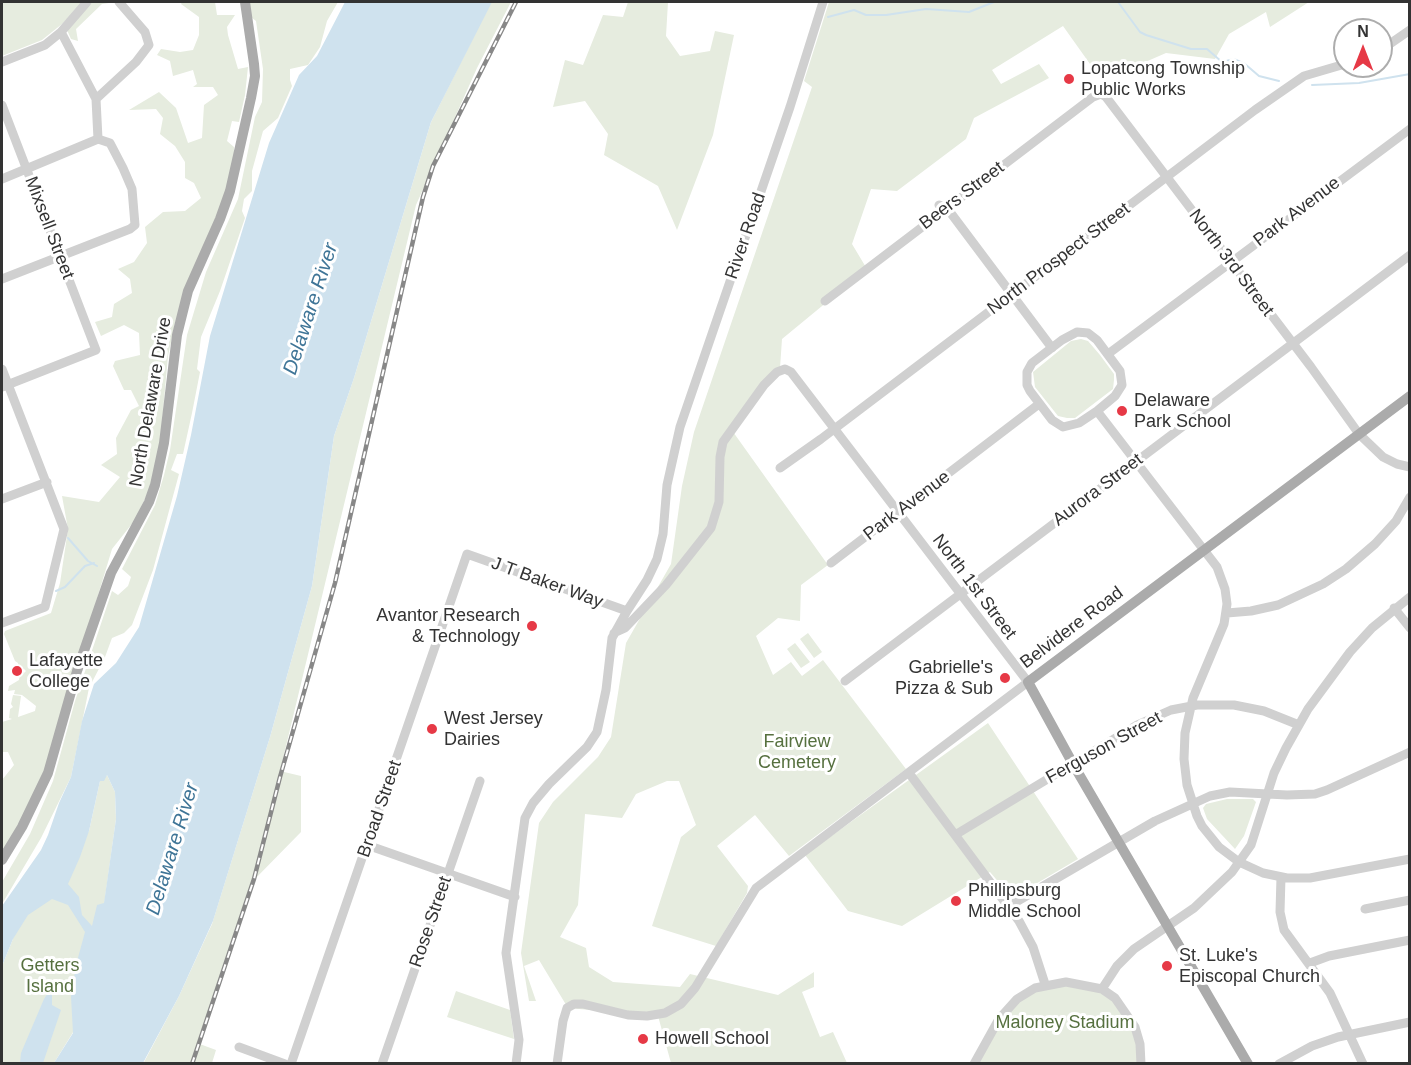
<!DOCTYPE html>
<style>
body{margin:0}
#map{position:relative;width:1411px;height:1065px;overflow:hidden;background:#fff;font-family:Helvetica,sans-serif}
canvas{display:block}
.frame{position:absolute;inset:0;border:3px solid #333;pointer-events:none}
.north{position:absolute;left:1333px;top:18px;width:60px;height:60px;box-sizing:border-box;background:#fff;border:2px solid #adadad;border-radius:50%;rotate:0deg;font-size:16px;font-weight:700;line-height:24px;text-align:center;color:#333}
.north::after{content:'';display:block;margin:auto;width:21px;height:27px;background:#e63946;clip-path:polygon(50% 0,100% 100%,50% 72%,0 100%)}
</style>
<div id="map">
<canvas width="1411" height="1065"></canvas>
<div class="frame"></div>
<div class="north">N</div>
</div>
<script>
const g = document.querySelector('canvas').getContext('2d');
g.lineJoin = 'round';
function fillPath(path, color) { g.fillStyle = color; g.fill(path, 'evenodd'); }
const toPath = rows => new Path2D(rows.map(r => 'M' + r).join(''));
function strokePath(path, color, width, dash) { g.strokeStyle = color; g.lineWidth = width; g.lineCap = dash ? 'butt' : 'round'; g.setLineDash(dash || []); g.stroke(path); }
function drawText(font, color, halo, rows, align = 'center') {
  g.font = font + ' Helvetica,sans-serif'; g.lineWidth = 6; g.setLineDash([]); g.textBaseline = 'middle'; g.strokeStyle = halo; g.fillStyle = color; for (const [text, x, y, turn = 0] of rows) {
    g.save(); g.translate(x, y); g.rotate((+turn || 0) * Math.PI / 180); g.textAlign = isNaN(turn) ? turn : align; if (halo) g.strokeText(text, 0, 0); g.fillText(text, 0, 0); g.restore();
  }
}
fillPath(toPath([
 [2,2,83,2,62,24,42,40,2,56],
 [91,2,116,2,102,4,76,29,78,41,71,39,67,30],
 [182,2,215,2,217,15,235,15,227,27,228,35,238,69,248,67,245,95,239,122,232,121,227,141,234,147,234,163,220,212,175,323,168,356,159,456,149,490,135,520,112,549,42,781,2,854,2,780,14,765,8,752,2,752,2,722,12,719,9,718,10,709,13,707,11,704,13,695,21,696,18,717,35,711,36,706,22,695,14,694,15,690,8,691,9,686,19,680,20,672,23,671,24,673,26,671,24,669,19,670,18,663,15,661,4,634,5,631,51,613,60,583,68,529,62,496,99,502,120,477,101,465,117,454,116,438,131,410,139,406,131,390,124,390,113,366,115,361,140,355,139,333,124,325,101,336,95,322,112,317,114,304,132,293,130,279,118,269,134,262,147,243,145,227,163,212,185,211,201,198,194,183,185,178,185,162,175,146,160,134,163,118,156,109,129,110,159,92,176,108,188,143,202,138,204,105,218,95,213,87,193,87,197,84,193,70,173,76,170,61,157,55,161,49,180,52,193,50,199,35,199,17,181,4],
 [245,2,338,2,327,21,320,47,308,65,290,69,290,80,292,86,278,118,263,131,252,171,252,191,244,199,242,211,245,218,220,291,201,337,197,369,200,372,192,413,183,454,177,454,171,470,179,474,153,570,132,625,124,633,112,638,105,657,89,688,71,777,41,838,2,904,2,882,30,834,53,781,75,701,112,591,118,595,128,586,131,577,122,569,155,505,164,475,170,450,187,335,206,272,238,199,255,117,262,102,263,69,256,21,247,14],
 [491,2,511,2,477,68,416,205,280,771,301,776,301,832,252,882,247,900,197,1043,216,1050,212,1063,143,1064,179,996,212,924,270,737,312,586,334,436,354,378,431,122],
 [628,2,668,2,666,36,680,56,710,51,715,31,734,35,713,135,677,230,658,186,604,155,608,134,585,101,553,107,565,60,583,65,603,15,623,17],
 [829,2,1309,2,1270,27,1266,12,1229,34,1215,59,1166,53,1120,73,1090,64,1063,26,992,70,1001,84,1039,64,1049,78,974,118,966,139,897,191,871,189,852,244,867,269,782,339,780,368,731,429,828,565,801,585,800,621,778,618,756,636,773,675,791,662,802,676,823,660,906,769,789,856,755,815,717,846,748,886,747,893,716,946,652,926,681,837,696,825,679,781,667,781,636,794,622,818,585,814,578,905,560,937,586,948,589,967,613,982,680,987,690,974,778,995,814,972,814,987,802,992,820,1037,833,1032,847,1063,673,1064,671,1063,658,1016,568,1008,539,960,524,966,536,1001,529,1001,521,953,539,823,553,802,598,757,611,737,626,643,671,564,682,486,694,432,812,87,804,81],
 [1081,339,1088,341,1100,355,1114,374,1114,380,1113,389,1075,418,1067,418,1058,416,1035,387,1033,372,1071,341],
 [808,633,822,652,814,658,800,639],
 [795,643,810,662,801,668,787,649],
 [988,723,1078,859,1012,898,990,872,902,926,848,911,805,855],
 [107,775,115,792,116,819,105,898,98,992,54,1063,2,1064,2,966,13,939,14,926,89,831,100,781],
 [1227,799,1253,799,1256,802,1244,836,1235,849,1207,819,1203,808,1206,804],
 [1045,984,1102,989,1131,1020,1141,1063,974,1064,1010,1005],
 [456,991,510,1010,514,1039,447,1017]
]), '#e6ecdf');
fillPath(toPath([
 [345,2,492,2,431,122,354,378,334,436,312,586,270,737,213,921,179,996,143,1063,54,1063,73,1033,71,997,76,965,85,932,68,905,52,899,28,915,13,939,2,966,2,906,41,850,48,835,59,803,71,777,82,721,94,684,116,663,139,627,177,496,191,435,210,336,269,143,299,75,317,56],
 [107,775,115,792,116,819,104,903,97,905,92,926,82,915,79,897,68,884,80,857,89,831,100,781,104,781],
 [52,987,52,1005,61,1010,43,1063,20,1063,21,1053,44,999]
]), '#cfe2ee');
strokePath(toPath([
 [1118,2,1140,32,1146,35,1191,49,1207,49,1222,62,1234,59,1245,64,1259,76,1279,81],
 [828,17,854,10,866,15,886,15,926,9,969,12,994,2],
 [1312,85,1359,83,1410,74],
 [68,538,88,561,97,566],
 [56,591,65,587,85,566,94,563]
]), '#cfe2ee', 2);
strokePath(toPath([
 [61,32,96,99,98,139],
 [1381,50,1410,30],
 [2,62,45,45,61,32,87,2],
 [96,99,136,62,149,45,145,32,119,2],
 [2,105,96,350,2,387],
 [2,179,98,139],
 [939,205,947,208,1052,348],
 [2,279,130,229,135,225,132,189,123,168,110,143,98,139],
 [825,301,1093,97,1101,94,1106,97,1311,367,1359,434,1383,457,1397,464,1410,467],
 [1077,332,1088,333,1097,340,1120,371,1122,385,1115,396,1097,411,1079,423,1063,427,1052,420,1030,391,1027,385,1027,372,1032,363,1062,340,1077,332],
 [1108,354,1410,129],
 [2,369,64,529,45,607,2,623],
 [1097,411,1217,567,1225,589,1227,604,1224,624,1193,698,1185,733,1184,759,1187,785,1197,816,1202,826,1219,847,1239,862,1263,873,1287,878,1310,878,1410,859],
 [780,468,821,439,1255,110,1304,76,1345,64],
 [2,499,47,482],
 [831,563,1039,404],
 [1394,608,1410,628],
 [1227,613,1251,611,1278,605,1323,584,1346,569,1375,544,1396,521,1410,497],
 [845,681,1410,255],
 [909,773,1019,921,1033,947,1045,984],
 [955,835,1137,725,1171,710,1197,705,1234,705,1264,711,1299,725],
 [367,845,515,897],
 [1281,877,1280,912,1284,930,1330,993,1363,1064],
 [1009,906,1155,821,1210,796,1230,792,1287,795,1315,794,1327,790,1410,752],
 [1365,909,1410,900],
 [1310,963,1329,956,1410,940],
 [1102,989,1117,966,1134,949,1194,908,1232,872,1251,845,1274,773,1286,748,1308,709,1350,652,1372,628,1410,597],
 [239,1047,285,1064],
 [291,1064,467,554,627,611],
 [382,1064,480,781],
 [516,1064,519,1040,506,953,525,818,533,803,549,784,587,747,597,732,606,690,612,638,627,611,647,580,657,559,663,534,667,485,680,427,790,107,823,2],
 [557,1064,563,1021,567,1008,574,1004,583,1004,628,1015,647,1016,665,1013,681,1004,695,988,756,888,1028,682,791,372,785,369,777,372,764,385,723,442,720,457,719,502,711,528,666,585,625,628,614,633],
 [974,1064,999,1019,1017,999,1035,988,1066,982,1102,989,1115,998,1135,1027,1140,1044,1141,1064],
 [1279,1064,1312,1046,1338,1037,1410,1022]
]), '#d0d0d0', 9);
strokePath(toPath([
 [2,860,22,827,48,773,77,671,111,573,149,502,155,485,164,443,177,335,188,291,220,219,230,191,251,98,255,76,254,64,245,2],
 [1248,1064,1073,764,1028,682,1410,396]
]), '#ababab', 10);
const rail = toPath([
 [192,1064,254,879,280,777,335,583,423,197,433,166,516,2]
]);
strokePath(rail, '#888', 4.5);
strokePath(rail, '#fff', 2, [7]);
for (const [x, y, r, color] of [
 [1069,79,6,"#e63946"],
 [1122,411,6,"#e63946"],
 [532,626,6,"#e63946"],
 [17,671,6,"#e63946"],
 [1005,678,6,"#e63946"],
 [432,729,6,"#e63946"],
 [956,901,6,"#e63946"],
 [1167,966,6,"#e63946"],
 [643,1039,6,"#e63946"]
]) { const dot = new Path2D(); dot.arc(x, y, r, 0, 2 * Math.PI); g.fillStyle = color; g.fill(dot); strokePath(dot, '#fff', 2); }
drawText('18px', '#333', '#fff', [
 ["Lopatcong Township",1081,69],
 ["Public Works",1081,90],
 ["Delaware",1134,401],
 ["Park School",1134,422],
 ["Avantor Research",520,616,"right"],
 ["& Technology",520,637,"right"],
 ["Lafayette",29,661],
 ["College",29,682],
 ["Gabrielle's",993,668,"right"],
 ["Pizza & Sub",993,689,"right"],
 ["West Jersey",444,719],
 ["Dairies",444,740],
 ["Phillipsburg",968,891],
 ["Middle School",968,912],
 ["St. Luke's",1179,956],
 ["Episcopal Church",1179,977],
 ["Howell School",655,1039]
], 'left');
drawText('18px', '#333', '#fff', [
 ["Beers Street",962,196,-37],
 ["Park Avenue",1297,212,-37],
 ["Mixsell Street",49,228,69],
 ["River Road",746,236,-71],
 ["North Prospect Street",1059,259,-37],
 ["North 3rd Street",1231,263,53],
 ["North Delaware Drive",151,402,-80],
 ["Aurora Street",1098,490,-37],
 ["Park Avenue",907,506,-37],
 ["J T Baker Way",547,583,20],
 ["North 1st Street",974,587,53],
 ["Belvidere Road",1072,628,-37],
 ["Ferguson Street",1104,748,-29],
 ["Broad Street",380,809,-71],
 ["Rose Street",431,922,-71]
]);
drawText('18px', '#56703f', '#fff', [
 ["Fairview",797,742],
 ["Cemetery",797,763],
 ["Getters",50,966],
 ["Island",50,987],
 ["Maloney Stadium",1065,1023]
]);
drawText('italic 20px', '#3f7597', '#fff', [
 ["Delaware River",311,309,-72],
 ["Delaware River",173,849,-73]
]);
</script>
